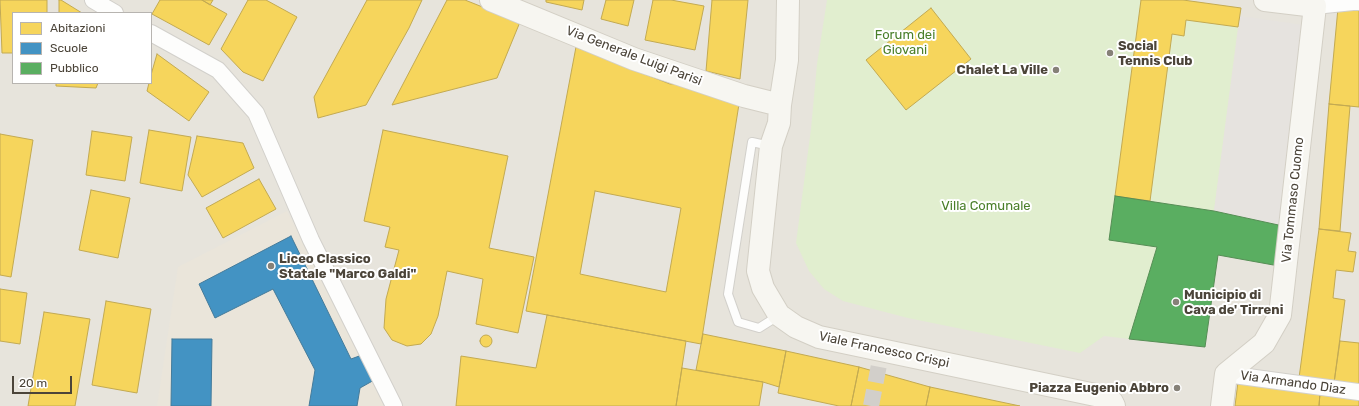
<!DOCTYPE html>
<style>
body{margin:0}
#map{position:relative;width:1359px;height:406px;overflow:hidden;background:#f4f2ee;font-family:Rubik,sans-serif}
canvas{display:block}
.legend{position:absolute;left:12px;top:12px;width:140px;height:72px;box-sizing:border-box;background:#fff;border:1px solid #b7b4b0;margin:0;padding:5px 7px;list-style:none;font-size:12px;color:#4b4439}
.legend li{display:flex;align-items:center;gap:8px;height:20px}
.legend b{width:20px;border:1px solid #b7b4b0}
.scale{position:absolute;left:12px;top:376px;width:60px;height:18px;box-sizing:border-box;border:2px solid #4b4439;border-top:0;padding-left:5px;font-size:12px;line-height:14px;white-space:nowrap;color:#4b4439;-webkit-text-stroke:3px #fff;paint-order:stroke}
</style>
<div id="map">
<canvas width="1359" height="406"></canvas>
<ul class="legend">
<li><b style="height:11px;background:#f6d55c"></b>Abitazioni</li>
<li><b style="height:11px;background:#4393c3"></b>Scuole</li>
<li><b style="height:11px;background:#5aae61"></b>Pubblico</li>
</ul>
<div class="scale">20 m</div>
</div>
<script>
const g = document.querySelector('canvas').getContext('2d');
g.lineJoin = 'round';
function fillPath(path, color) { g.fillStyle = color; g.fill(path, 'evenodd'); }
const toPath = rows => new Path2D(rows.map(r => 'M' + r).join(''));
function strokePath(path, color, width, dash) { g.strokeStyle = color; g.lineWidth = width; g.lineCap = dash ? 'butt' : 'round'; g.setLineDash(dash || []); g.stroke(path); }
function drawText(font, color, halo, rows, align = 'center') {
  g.font = font + ' Rubik,sans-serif'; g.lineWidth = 4; g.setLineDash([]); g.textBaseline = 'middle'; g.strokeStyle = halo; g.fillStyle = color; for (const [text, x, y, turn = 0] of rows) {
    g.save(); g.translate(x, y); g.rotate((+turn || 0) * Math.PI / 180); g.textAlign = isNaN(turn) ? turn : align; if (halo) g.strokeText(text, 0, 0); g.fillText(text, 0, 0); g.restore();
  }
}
fillPath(toPath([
 [0,0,1359,0,1359,406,0,406],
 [13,13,151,13,151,83,13,83]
]), '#e7e4dc');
fillPath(toPath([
 [287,211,384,401,383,406,157,406,178,267]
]), '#eae5da');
fillPath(toPath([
 [827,0,1141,0,1109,240,1157,247,1129,339,1104,336,1080,353,908,318,843,301,824,289,809,271,796,243,811,129,817,64],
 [1186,20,1238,27,1214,211,1150,201,1172,34,1184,36]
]), '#e1eecf');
fillPath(toPath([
 [1240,16,1304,25,1282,192,1283,226,1214,211]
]), '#e6e3df');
const homes = toPath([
 [0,0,47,0,47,13,13,13,13,53,2,53,0,0],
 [59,0,61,0,82,13,59,13,59,0],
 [160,0,202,0,227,14,209,45,152,14,160,0],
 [202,0,213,0,210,5,202,0],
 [248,0,266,0,297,17,263,81,243,72,221,49,248,0],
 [367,0,422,0,409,28,366,105,318,118,314,97,367,0],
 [447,0,465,0,520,22,497,78,392,105,447,0],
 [546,0,584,0,582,10,546,2,546,0],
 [606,0,634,0,628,26,601,19,606,0],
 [653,0,671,0,704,6,695,50,645,40,653,0],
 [712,0,748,0,740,79,706,71,712,0],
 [1141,0,1183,0,1241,8,1238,27,1186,20,1184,36,1172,34,1150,201,1115,196,1141,0],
 [931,8,971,59,906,110,866,60,931,8],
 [1338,8,1359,10,1359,107,1329,104,1338,8],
 [576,47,670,84,689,84,739,104,701,344,526,311,576,47],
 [595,191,681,208,666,292,580,274,595,191],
 [157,54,209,92,189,121,147,91,149,83,151,83,151,75,157,54],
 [56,83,98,83,96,88,56,86,56,83],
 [1329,104,1350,106,1340,231,1319,229,1329,104],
 [149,130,191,137,182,191,140,183,149,130],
 [383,130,508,156,489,248,534,257,518,333,476,324,483,279,447,271,438,316,431,334,421,344,407,346,392,340,384,328,386,299,399,250,385,247,390,227,364,221,383,130],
 [92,131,132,137,125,181,86,175,92,131],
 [0,134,33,140,11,277,0,275,0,134],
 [197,136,243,143,254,168,202,197,188,175,197,136],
 [259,179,276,209,223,238,206,208,259,179],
 [91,190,130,198,118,258,79,250,91,190],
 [1319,229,1351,233,1348,251,1356,252,1353,272,1336,270,1333,298,1345,300,1334,383,1299,378,1319,229],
 [0,289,27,293,20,344,0,341,0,289],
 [106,301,151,309,137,393,92,385,106,301],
 [44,312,90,319,75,406,28,406,44,312],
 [547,315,686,341,676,406,456,406,461,356,536,368,547,315],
 [703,334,786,351,779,387,763,382,696,370,703,334],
 '480 341a6 6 0 1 1 12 0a6 6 0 1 1-12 0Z',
 [1340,341,1359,343,1359,386,1334,383,1340,341],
 [786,351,859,367,851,406,839,406,778,393,786,351],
 [859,367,930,387,926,406,851,406,859,367],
 [682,368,763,382,759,406,676,406,682,368],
 [1238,382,1320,393,1319,406,1235,406,1238,382],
 [930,387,1020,406,926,406,930,387],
 [1320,393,1359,397,1359,406,1319,406,1320,393]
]);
fillPath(homes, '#f6d55c');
strokePath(homes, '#c3aa52', 1);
const schools = toPath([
 [291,236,351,359,362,355,376,379,360,388,357,406,309,406,315,370,273,289,215,318,199,284,291,236],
 [172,339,212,339,211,406,171,406,172,339]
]);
fillPath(schools, '#4393c3');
strokePath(schools, '#457b9a', 1);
const public = toPath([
 [1115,196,1214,211,1283,226,1279,266,1218,255,1205,347,1129,339,1157,247,1109,240,1115,196]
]);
fillPath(public, '#5aae61');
strokePath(public, '#568e55', 1);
strokePath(toPath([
 [871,406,884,339]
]), '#d2cfca', 16, [16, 8]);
const lane = toPath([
 [770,146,752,142,728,294,738,322,759,328,778,316]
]);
const street = toPath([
 [93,0,115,13],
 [1315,6,1353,2,1359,2],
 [151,33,218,70,256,113,311,240,394,406],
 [1226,374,1359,392]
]);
const secondary = toPath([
 [491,0,634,59,744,96,780,105],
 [788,0,787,60,780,105,779,123,771,146,758,271,763,288,779,315,796,327,819,337,1105,397,1112,402,1114,406],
 [1222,406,1226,374,1264,343,1280,315,1315,6,1265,0]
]);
strokePath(lane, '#d2d0cb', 10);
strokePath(street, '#d2d0cb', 18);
strokePath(secondary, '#d3cfc5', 24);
strokePath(lane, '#fdfdfc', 8);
strokePath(street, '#fdfdfc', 16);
strokePath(secondary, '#f7f6f1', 22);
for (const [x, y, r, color] of [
 [1110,53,4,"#868178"],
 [1056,70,4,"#868178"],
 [271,266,4,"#868178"],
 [1176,302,4,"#868178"],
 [1177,388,4,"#868178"]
]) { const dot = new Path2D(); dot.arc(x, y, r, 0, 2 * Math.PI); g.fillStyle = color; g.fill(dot); strokePath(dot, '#fff', 1.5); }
drawText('13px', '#4a7f2a', '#fff', [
 ["Forum dei",905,35],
 ["Giovani",905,50],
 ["Villa Comunale",986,206]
]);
drawText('bold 13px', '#4b4439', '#fff', [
 ["Social",1118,46],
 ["Tennis Club",1118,61],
 ["Chalet La Ville",1048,70,"right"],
 ["Liceo Classico",279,259],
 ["Statale \"Marco Galdi\"",279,274],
 ["Municipio di",1184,295],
 ["Cava de' Tirreni",1184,310],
 ["Piazza Eugenio Abbro",1169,388,"right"]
], 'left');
drawText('13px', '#4b4439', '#fff', [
 ["Via Generale Luigi Parisi",634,56,21],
 ["Via Tommaso Cuomo",1293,200,-84],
 ["Viale Francesco Crispi",884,350,12],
 ["Via Armando Diaz",1293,383,8]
]);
</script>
